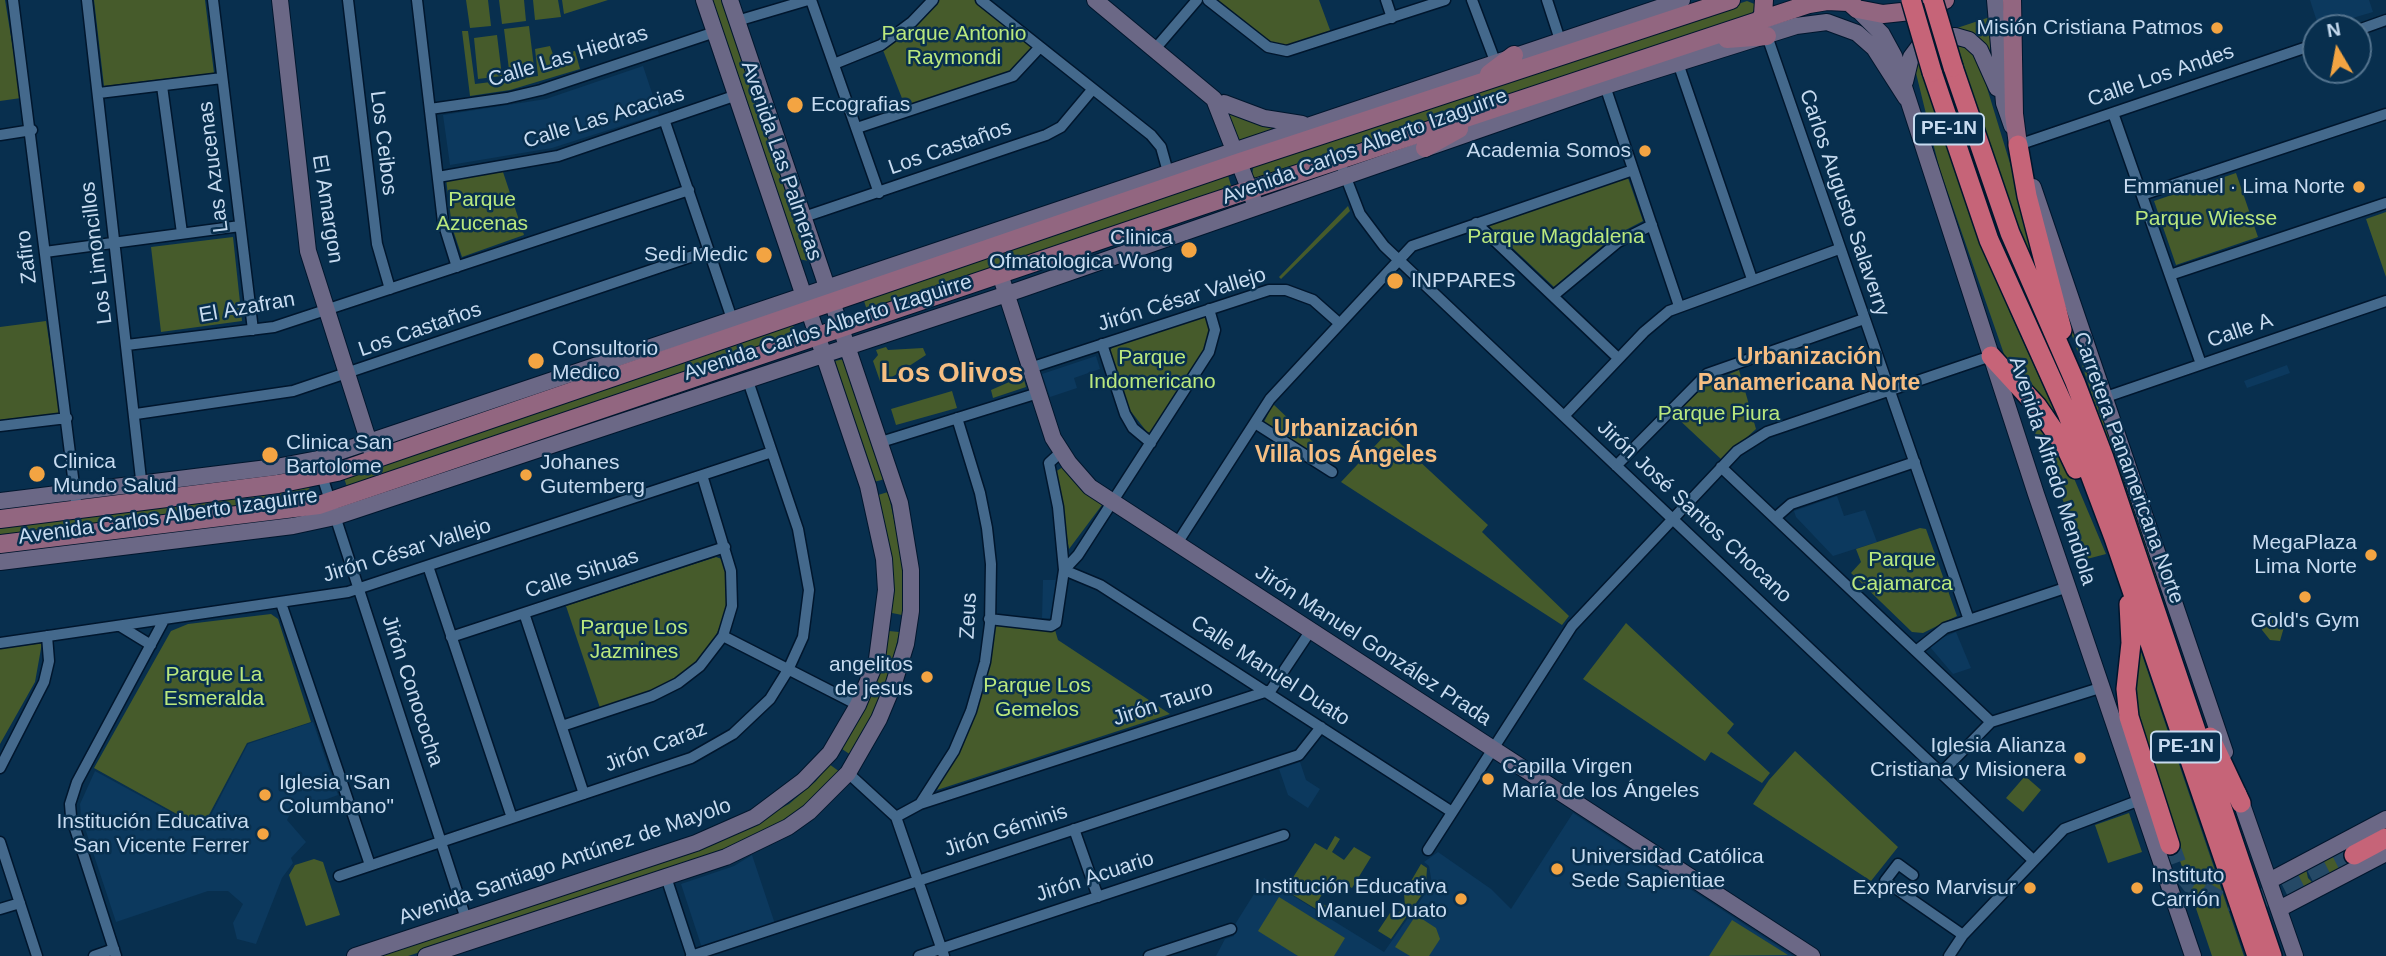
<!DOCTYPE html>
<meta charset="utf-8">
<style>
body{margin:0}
#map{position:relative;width:2386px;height:956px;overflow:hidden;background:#082f4e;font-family:Arial,sans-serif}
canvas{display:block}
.north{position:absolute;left:2302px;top:14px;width:70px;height:70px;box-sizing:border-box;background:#082f4e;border:2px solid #54748f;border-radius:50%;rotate:350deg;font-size:19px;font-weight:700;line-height:28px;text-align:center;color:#c7dbf0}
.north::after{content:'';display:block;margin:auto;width:24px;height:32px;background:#f3a442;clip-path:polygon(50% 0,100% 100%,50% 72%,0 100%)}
</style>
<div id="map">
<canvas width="2386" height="956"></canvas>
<div class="north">N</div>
</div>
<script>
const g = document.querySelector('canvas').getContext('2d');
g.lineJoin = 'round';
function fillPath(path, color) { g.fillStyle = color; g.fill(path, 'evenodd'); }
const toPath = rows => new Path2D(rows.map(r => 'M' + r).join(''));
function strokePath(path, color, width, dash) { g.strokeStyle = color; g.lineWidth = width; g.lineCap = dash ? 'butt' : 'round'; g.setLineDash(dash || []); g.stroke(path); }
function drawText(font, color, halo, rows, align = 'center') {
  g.font = font + ' Arial,sans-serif'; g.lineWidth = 5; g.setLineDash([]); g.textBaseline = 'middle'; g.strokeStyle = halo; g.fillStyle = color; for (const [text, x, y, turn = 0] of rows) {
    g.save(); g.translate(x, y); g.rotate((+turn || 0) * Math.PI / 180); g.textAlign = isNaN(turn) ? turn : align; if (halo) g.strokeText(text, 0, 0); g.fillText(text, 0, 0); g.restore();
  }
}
fillPath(toPath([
 [2310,0,2369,0,2373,12,2319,28],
 [643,66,659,114,552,148,450,165,443,115,546,99],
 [1096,356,1100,369,1074,378,1077,388,1050,397,1042,374],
 [2287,365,2290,373,2247,388,2244,381],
 [1837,496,1844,516,1865,510,1877,542,1833,556,1796,517,1794,511],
 [1043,580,1056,580,1055,618,1042,618],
 [1956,632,1971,668,1953,674,1930,647,1937,640],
 [313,722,338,795,291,812,287,820,306,842,291,858,293,863,282,878,256,944,237,939,233,923,243,904,228,891,208,891,116,922,81,816,80,804,95,771,203,830,248,744],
 [1300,762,1306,780,1320,789,1308,808,1288,795,1279,769],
 [1573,813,1793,956,1216,956,1225,939,1234,936,1234,926,1264,878,1384,952,1432,884,1429,866,1424,862,1438,852,1491,889,1511,909],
 [752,855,775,924,702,948,681,884,734,866]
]), '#0c395e');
fillPath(toPath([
 [0,0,5,0,21,98,0,101],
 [94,0,205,0,214,73,104,86],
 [466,0,488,0,491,26,470,28],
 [499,0,524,0,526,21,502,24],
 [533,0,558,0,561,17,535,20],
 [562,0,608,0,564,14],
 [712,0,723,0,808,261,799,259],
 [933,0,981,0,1040,47,1020,70,907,111,881,45],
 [1208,0,1319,0,1333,38,1283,51],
 [1747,1,1757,5,1751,15,1258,180,1252,175,1254,163],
 [1990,17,1990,59,1977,35,1956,32,1954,29],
 [529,26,535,75,510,78,504,29],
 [462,31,468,31,475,84,538,76,535,49,550,46,554,57,575,51,580,69,510,90,470,96],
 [497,35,502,76,478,79,474,38],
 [1965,45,1977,55,2048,288,2044,289,2015,227,1958,47],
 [1918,59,2010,313,2058,419,2053,421,2005,357,1939,167,1915,69],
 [1225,108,1292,128,1246,142,1237,141],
 [503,172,524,235,462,257,452,227,446,179],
 [1227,172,1232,189,868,313,864,301],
 [2236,173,2258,237,2176,265,2154,201],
 [1627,175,1643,221,1614,236,1554,287,1487,224],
 [1348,206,1350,211,1281,279,1279,277],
 [2386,212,2386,277,2366,219],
 [233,237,242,321,161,332,151,247],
 [2057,277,2164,586,2157,588,2053,279],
 [1205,316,1211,333,1209,343,1151,433,1147,432,1129,409,1110,350,1115,345],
 [46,321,60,413,0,420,0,327],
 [793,325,796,334,347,487,344,478],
 [886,347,888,350,923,348,926,355,903,370,899,367,900,372,881,384,873,361,878,355,876,350],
 [844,359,885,479,874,482,835,361],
 [1739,370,1756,429,1722,460,1674,415,1708,383],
 [1023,376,1026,387,993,398,991,390],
 [952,391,957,408,896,425,891,409],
 [1273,404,1313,442,1305,450,1264,422],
 [2029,418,2065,457,2106,554,2087,559],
 [1388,432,1488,525,1482,532,1569,616,1562,625,1341,482],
 [1063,467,1080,487,1102,505,1069,549,1055,472],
 [309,487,311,497,0,535,0,526],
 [888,492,902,557,902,615,892,613,892,559,878,495],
 [1920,528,1926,529,1957,616,1923,633,1912,632,1851,573,1861,562,1856,549],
 [716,557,725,560,728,591,724,617,713,642,697,662,678,678,652,691,600,708,566,606],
 [2270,613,2277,617,2284,627,2280,641,2270,640,2262,630,2261,619],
 [271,614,278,619,311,722,247,743,202,828,94,768,171,631,188,624],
 [1626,623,1734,724,1727,733,1770,773,1762,783,1711,752,1705,761,1583,679],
 [996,625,1055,630,1058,640,1170,714,937,790,949,767,992,627],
 [889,631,899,632,891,671,871,719,851,755,842,749,863,713,881,670],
 [2136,637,2244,956,2212,956,2175,846,2135,723],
 [42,643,35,682,0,744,0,649],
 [1795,751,1898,847,1871,881,1753,804,1769,780],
 [829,764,840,772,795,814,721,854,408,956,375,956,710,846,789,804,816,781],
 [2025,776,2041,790,2023,812,2006,798],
 [2129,813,2142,852,2108,863,2095,825],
 [1335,836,1340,839,1332,852,1344,860,1354,847,1371,857,1352,888,1348,886,1345,890,1337,885,1331,895,1324,891,1318,901,1333,910,1329,917,1285,890,1315,843,1327,850],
 [2339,852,2348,869,2322,877,2317,868,2319,862],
 [314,859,323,862,340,915,306,926,289,875,295,865],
 [1421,864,1427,868,1426,883,1430,883,1391,939,1378,931,1390,913,1398,913,1405,907,1404,893],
 [2306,869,2308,878,2315,885,2289,898,2282,881],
 [1279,897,1345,938,1334,956,1298,956,1258,931],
 [1416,915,1436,928,1440,939,1429,956,1410,956,1395,947],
 [1732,920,1788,955,1709,956]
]), '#465b2b');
strokePath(toPath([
 [2170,845,2178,867,2191,884,2221,901,2242,902,2276,895,2354,855]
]), '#254966', 19, [19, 10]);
const street = toPath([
 [13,0,77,509],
 [87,0,142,488],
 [213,0,253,330],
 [348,0,377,244,390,289],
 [417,0,443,222,457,267],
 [811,0,879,193],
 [981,0,1151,135,1161,147,1168,172],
 [1208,0,1268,47,1287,51,1445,0],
 [1386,0,1392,18],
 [1472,0,1495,61],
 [1547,0,1560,40],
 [737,21,808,0],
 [2358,30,2386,20],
 [1767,36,1969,620],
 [1155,49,1197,0],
 [1678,63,1752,279],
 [834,64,881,45,912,22,933,0],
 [162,86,182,233],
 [1605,86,1679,306],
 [99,93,222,78],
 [430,109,507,98,541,90,715,32],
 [2113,113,2201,364],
 [665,122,732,319],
 [857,128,1013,76,1040,47],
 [0,135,32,130],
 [2018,145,2316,44],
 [1343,170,1360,214,1384,246,2033,860],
 [438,177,558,156,737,95],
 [2142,195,2386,114],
 [804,217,1046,135,1061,127,1092,90],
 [1476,223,1618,358],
 [45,252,240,226],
 [2170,275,2386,203],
 [1553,296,1618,242,1652,225],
 [1209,309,1215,330,1209,352,1078,555,1064,570,1100,585,1452,812],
 [1102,344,1125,414,1133,428,1151,443],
 [127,345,274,327,689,190],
 [1030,368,1269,290,1286,290,1313,300,1339,323],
 [2106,397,2386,301],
 [136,414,293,391,708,251],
 [1564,416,1644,332,1669,311,1839,249],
 [1255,423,1332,472],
 [0,426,67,418],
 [881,442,1038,393],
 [1616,466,1707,374,1864,319],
 [1721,467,1991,722],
 [322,476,466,919],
 [1775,518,1791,504,1915,462],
 [1176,545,1270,399,1412,246,1633,170],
 [428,566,512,818],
 [281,603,370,865],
 [524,613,584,794],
 [989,619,1051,626,1056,623,1064,570,1058,507,1049,463,1061,452],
 [120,626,151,645],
 [723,636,858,705],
 [451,637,725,547],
 [0,643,348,592,772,452],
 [1916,651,1945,628,2068,587],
 [562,726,652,696,678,683,700,666,723,636,732,606,731,571,702,475],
 [0,768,44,682,49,661,47,636],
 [848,773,896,817,944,956],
 [1941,773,1991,722,2103,687],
 [920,804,954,751,971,711,985,662,990,624,991,564,987,528,980,493,957,418],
 [896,817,920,804,1271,690,1311,630],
 [1074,829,1098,897],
 [0,842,37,956],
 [1428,850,1572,626,1737,451,1767,432,1991,356],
 [1913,875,1898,864,1885,881,1963,935],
 [339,876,691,758,733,734,770,699,788,670,803,637,809,590,798,529,747,378],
 [666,877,692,956],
 [0,909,20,903],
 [94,956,114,949],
 [116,956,71,816,70,804,77,782,164,620],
 [691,956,1299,755,1321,727],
 [919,956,1284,835],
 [1149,956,1231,929],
 [1949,956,1963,935,2064,829,2140,800]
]);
const secondary = toPath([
 [280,0,308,251,372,452],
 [1095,0,1214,99,1254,201],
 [1995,0,2004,103,2012,126],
 [1857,9,1882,34,1894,56,2036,494,2193,956],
 [1905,82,1911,57,1920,45,1934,38,1955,36,1969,40,1980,50,1997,88],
 [1220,108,1224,103,1264,118,1302,124],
 [2033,187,2225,752],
 [1000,274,1053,438,1069,463,1090,487,1812,956],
 [0,501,276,467,318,459,1682,0],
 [0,562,293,526,335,517,1019,290,1605,86,1796,26,1827,22,1857,33,1874,48,1906,98],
 [2238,793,2295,956],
 [2269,881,2386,819],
 [2279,909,2386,853],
 [355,956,696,843,755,817,803,781,830,753,858,705,877,659,886,590,884,559,868,486,704,0],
 [426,956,726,857,788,827,809,812,848,773,879,719,894,683,906,644,911,611,911,570,900,503,730,0]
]);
const primary = toPath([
 [1847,0,1857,9,1883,14,1911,11,1945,0],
 [2012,0,2014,114,2018,145],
 [1758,22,1763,15,1764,0],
 [1727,39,1767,36],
 [1489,74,1514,55],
 [1425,148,1459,129],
 [0,519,278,484,337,472,1240,162,1731,0],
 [0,544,319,505,1201,206,1809,4,1827,1,1848,2]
]);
const highway = toPath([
 [1953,67,2010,233,2075,382,2104,458,2272,956],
 [1932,72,1989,240,2067,413,2114,538,2257,956],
 [2018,145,2027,196,2062,330],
 [1991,356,2037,406,2066,448,2076,469],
 [2129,604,2131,643,2126,689,2129,717,2170,845],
 [2210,737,2241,803],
 [2354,855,2386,838]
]);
strokePath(street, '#00162d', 13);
strokePath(secondary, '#00162d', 18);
strokePath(primary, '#00162d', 20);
strokePath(highway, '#00162d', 22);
strokePath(street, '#44698c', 10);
strokePath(secondary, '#6b6886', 16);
strokePath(primary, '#926680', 18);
strokePath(highway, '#c66478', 19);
const highwayBridge = toPath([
 [1911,0,1932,72],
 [1933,0,1953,67]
]);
strokePath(highwayBridge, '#00162d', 22, []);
strokePath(highwayBridge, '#c66478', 19);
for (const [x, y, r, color] of [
 [2217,28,7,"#f3a442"],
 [795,105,9,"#f3a442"],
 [1645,151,7,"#f3a442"],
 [2359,187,7,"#f3a442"],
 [1189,250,9,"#f3a442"],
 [764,255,9,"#f3a442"],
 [1395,281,9,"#f3a442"],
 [536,361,9,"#f3a442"],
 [270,455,9,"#f3a442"],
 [37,474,9,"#f3a442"],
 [526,475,7,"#f3a442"],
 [2371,555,7,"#f3a442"],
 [2305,597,7,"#f3a442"],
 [927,677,7,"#f3a442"],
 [2080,758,7,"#f3a442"],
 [1488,779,7,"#f3a442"],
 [265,795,7,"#f3a442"],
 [263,834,7,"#f3a442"],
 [1557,869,7,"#f3a442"],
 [2030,888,7,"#f3a442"],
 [2137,888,7,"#f3a442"],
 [1461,899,7,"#f3a442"]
]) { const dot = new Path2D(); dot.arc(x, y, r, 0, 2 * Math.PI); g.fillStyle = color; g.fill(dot); strokePath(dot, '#082f4e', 2.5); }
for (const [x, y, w] of [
 [1949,129,70],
 [2186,747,70]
]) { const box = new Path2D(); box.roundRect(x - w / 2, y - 15.5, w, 31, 5); g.fillStyle = '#082f4e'; g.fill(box); strokePath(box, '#c7dbf0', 2); }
drawText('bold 19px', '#c7dbf0', null, [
 ["PE-1N",1949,129],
 ["PE-1N",2186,747]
]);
drawText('21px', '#c7dbf0', '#082f4e', [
 ["Misión Cristiana Patmos",2203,28],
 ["Ecografias",811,105,"left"],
 ["Academia Somos",1631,151],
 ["Emmanuel · Lima Norte",2345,187],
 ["Clinica",1173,238],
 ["Ofmatologica Wong",1173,262],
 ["Sedi Medic",748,255],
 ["INPPARES",1411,281,"left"],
 ["Consultorio",552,349,"left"],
 ["Medico",552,373,"left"],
 ["Clinica San",286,443,"left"],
 ["Bartolome",286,467,"left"],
 ["Clinica",53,462,"left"],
 ["Mundo Salud",53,486,"left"],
 ["Johanes",540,463,"left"],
 ["Gutemberg",540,487,"left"],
 ["MegaPlaza",2357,543],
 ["Lima Norte",2357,567],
 ["Gold's Gym",2305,621,"center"],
 ["angelitos",913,665],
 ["de jesus",913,689],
 ["Iglesia Alianza",2066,746],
 ["Cristiana y Misionera",2066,770],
 ["Capilla Virgen",1502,767,"left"],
 ["María de los Ángeles",1502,791,"left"],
 ["Iglesia \"San",279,783,"left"],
 ["Columbano\"",279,807,"left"],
 ["Institución Educativa",249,822],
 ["San Vicente Ferrer",249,846],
 ["Universidad Católica",1571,857,"left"],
 ["Sede Sapientiae",1571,881,"left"],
 ["Instituto",2151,876,"left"],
 ["Carrión",2151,900,"left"],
 ["Institución Educativa",1447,887],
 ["Manuel Duato",1447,911],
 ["Expreso Marvisur",2016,888]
], 'right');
drawText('21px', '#bae87e', '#082f4e', [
 ["Parque Antonio",954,34],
 ["Raymondi",954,58],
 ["Parque",482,200],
 ["Azucenas",482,224],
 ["Parque Wiesse",2206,219],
 ["Parque Magdalena",1556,237],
 ["Parque",1152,358],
 ["Indomericano",1152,382],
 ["Parque Piura",1719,414],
 ["Parque",1902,560],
 ["Cajamarca",1902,584],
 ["Parque Los",634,628],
 ["Jazmines",634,652],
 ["Parque La",214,675],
 ["Esmeralda",214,699],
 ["Parque Los",1037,686],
 ["Gemelos",1037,710]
]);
drawText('21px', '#c7dbf0', '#082f4e', [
 ["Calle Las Hiedras",568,57,-17],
 ["Calle Los Andes",2161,76,-19],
 ["Calle Las Acacias",604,118,-17],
 ["Los Ceibos",383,143,83],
 ["Avenida Carlos Alberto Izaguirre",1365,147,-20],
 ["Los Castaños",950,148,-19],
 ["Avenida Las Palmeras",781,161,71],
 ["Las Azucenas",214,167,-97],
 ["Carlos Augusto Salaverry",1844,203,71],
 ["El Amargon",327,209,81],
 ["Los Limoncillos",97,253,-97],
 ["Zafiro",27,257,-97],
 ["Jirón César Vallejo",1182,300,-17],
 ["El Azafran",247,308,-10],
 ["Avenida Carlos Alberto Izaguirre",828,328,-18],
 ["Los Castaños",420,330,-19],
 ["Calle A",2240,331,-19],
 ["Carretera Panamericana Norte",2128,468,70],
 ["Avenida Alfredo Mendiola",2052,471,72],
 ["Jirón José Santos Chocano",1694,512,43],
 ["Avenida Carlos Alberto Izaguirre",168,517,-8],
 ["Jirón César Vallejo",407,551,-17],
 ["Calle Sihuas",582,574,-18],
 ["Zeus",969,616,-87],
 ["Jirón Manuel González Prada",1373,646,33],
 ["Calle Manuel Duato",1270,671,33],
 ["Jirón Conococha",412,691,72],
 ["Jirón Tauro",1163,704,-18],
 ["Jirón Caraz",656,747,-21],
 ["Jirón Géminis",1006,831,-18],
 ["Avenida Santiago Antúnez de Mayolo",565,862,-19],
 ["Jirón Acuario",1095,877,-18]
]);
drawText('bold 23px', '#f6be82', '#082f4e', [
 ["Urbanización",1809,358],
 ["Panamericana Norte",1809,384],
 ["Urbanización",1346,430],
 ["Villa los Ángeles",1346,456]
]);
drawText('bold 28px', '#f6be82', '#082f4e', [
 ["Los Olivos",952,374]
]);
</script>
